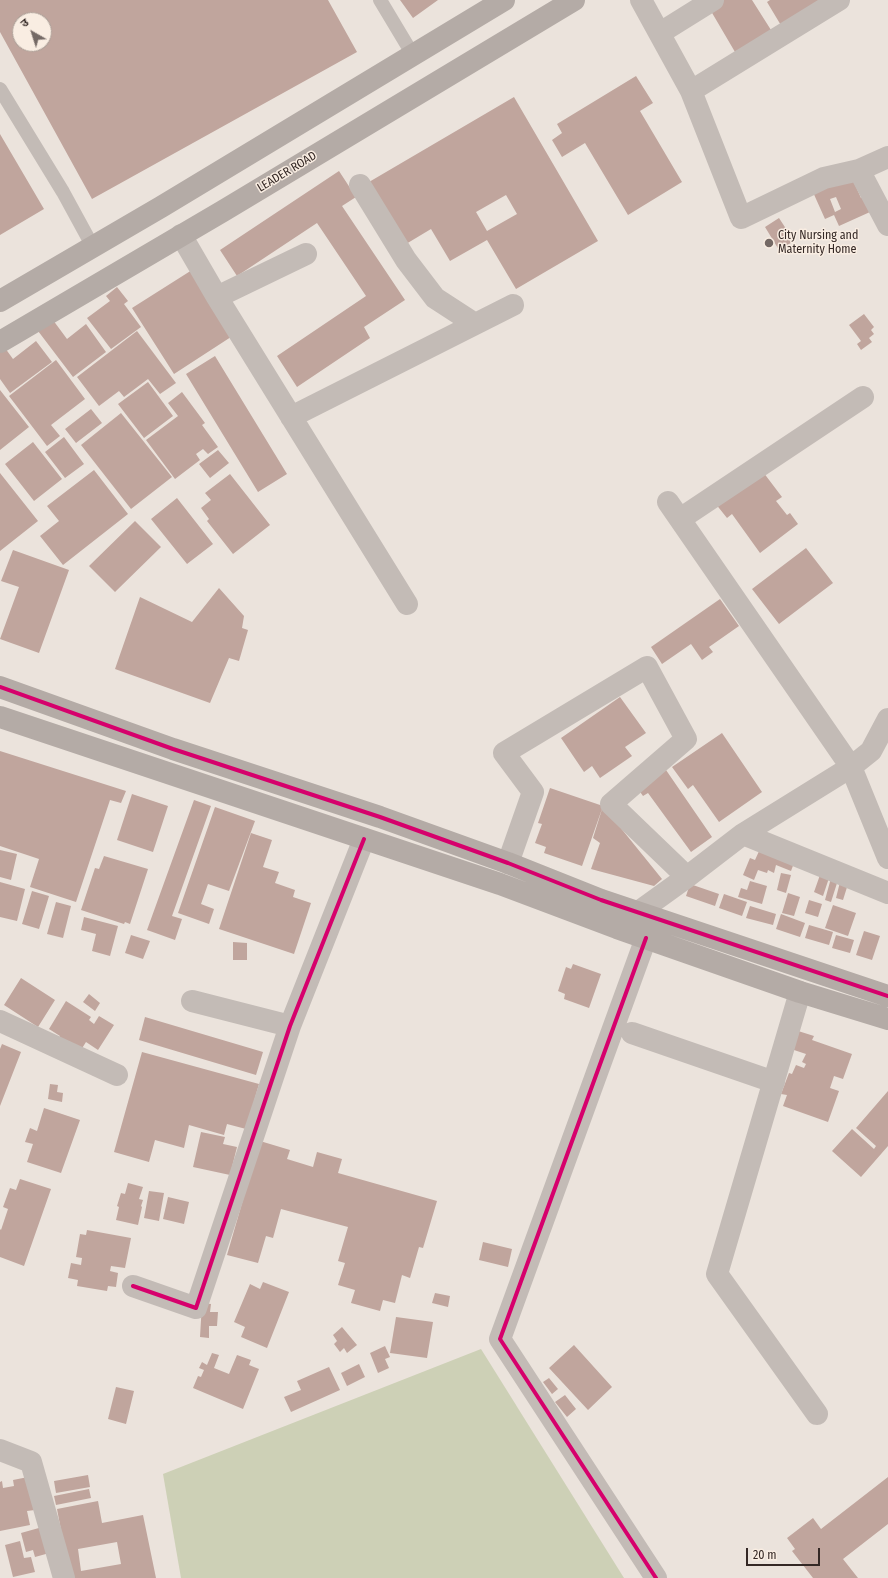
<!DOCTYPE html>
<meta charset="utf-8">
<style>
body{margin:0}
#map{position:relative;width:888px;height:1578px;overflow:hidden;background:#ebe3dc;font-family:"Fira Sans Condensed","Noto Sans Devanagari",sans-serif}
canvas{display:block}
.north{position:absolute;left:12px;top:12px;width:40px;height:40px;box-sizing:border-box;background:#f9ede2;border:1px solid #aa9e96;border-radius:50%;rotate:321deg;font-size:11px;font-weight:700;line-height:16px;text-align:center;color:#342825}
.north::after{content:'';display:block;margin:auto;width:14px;height:18px;background:#746965;clip-path:polygon(50% 0,100% 100%,50% 72%,0 100%)}
.scale{position:absolute;left:746px;top:1548px;width:74px;height:18px;box-sizing:border-box;border:2px solid #342825;border-top:0;padding-left:5px;font-size:12px;line-height:14px;white-space:nowrap;color:#342825;-webkit-text-stroke:3px #f9ede2;paint-order:stroke}
</style>
<div id="map">
<canvas width="888" height="1578"></canvas>
<div class="north">उ</div>
<div class="scale">20 m</div>
</div>
<script>
const g = document.querySelector('canvas').getContext('2d');
g.lineJoin = 'round';
function fillPath(path, color) { g.fillStyle = color; g.fill(path, 'evenodd'); }
const toPath = rows => new Path2D(rows.map(r => 'M' + r).join(''));
function strokePath(path, color, width, dash) { g.strokeStyle = color; g.lineWidth = width; g.lineCap = dash ? 'butt' : 'round'; g.setLineDash(dash || []); g.stroke(path); }
function drawText(font, color, halo, rows, align = 'center') {
  g.font = font + ' "Fira Sans Condensed",sans-serif'; g.lineWidth = 3; g.setLineDash([]); g.textBaseline = 'middle'; g.strokeStyle = halo; g.fillStyle = color; for (const [text, x, y, turn = 0] of rows) {
    g.save(); g.translate(x, y); g.rotate((+turn || 0) * Math.PI / 180); g.textAlign = isNaN(turn) ? turn : align; if (halo) g.strokeText(text, 0, 0); g.fillText(text, 0, 0); g.restore();
  }
}
fillPath(toPath([
 [481,1349,624,1578,181,1578,163,1474]
]), '#cdd0b6');
fillPath(toPath([
 [0,0,328,0,357,52,92,199,0,32],
 [20,20,44,20,44,44,20,44],
 [400,0,438,0,413,18],
 [717,0,752,0,771,30,735,52,708,6],
 [770,0,827,0,782,27,767,2],
 [636,76,653,103,640,111,682,182,628,215,585,143,562,157,552,140,562,133,557,124],
 [514,97,598,241,516,289,487,240,450,261,431,229,406,244,369,182],
 [506,195,517,214,487,231,476,212],
 [0,134,44,209,0,235],
 [339,171,356,197,342,206,405,300,364,327,370,338,297,387,277,356,366,296,317,223,237,276,220,250],
 [850,173,861,198,864,197,870,212,839,226,834,215,825,219,812,190],
 [836,197,841,209,835,212,830,199],
 [779,218,794,241,779,250,765,227],
 [192,270,234,335,174,374,132,308],
 [117,287,128,301,124,304,141,327,111,349,87,318,110,301,106,296],
 [864,314,874,327,871,330,874,334,869,338,872,342,861,350,857,344,861,341,849,325],
 [50,316,67,339,86,324,106,352,73,377,35,327],
 [137,331,176,383,160,394,148,379,124,397,119,391,99,406,77,377],
 [36,341,52,362,10,393,0,379,0,352,5,348,13,359],
 [215,356,287,474,258,492,186,374],
 [56,360,85,399,51,425,60,436,47,446,9,396],
 [148,382,173,416,144,438,118,404],
 [0,390,29,427,0,450],
 [182,392,205,423,202,425,218,447,208,454,203,449,196,454,200,460,175,479,146,440,178,416,168,403],
 [91,409,102,423,76,443,65,429],
 [121,413,172,477,131,509,81,445],
 [64,437,84,464,65,478,45,452],
 [33,442,62,479,34,501,5,464],
 [218,450,229,463,210,478,199,464],
 [757,464,782,497,776,501,787,515,790,513,798,524,760,553,732,514,727,518,711,498],
 [94,470,128,514,63,565,40,536,59,521,47,506],
 [0,473,38,521,0,551],
 [230,474,270,525,233,554,207,521,209,519,201,508,211,500,205,493],
 [177,498,213,544,187,564,151,519],
 [135,521,161,547,115,592,89,566],
 [806,548,833,583,779,624,752,589],
 [13,550,69,570,39,653,0,639,19,587,1,581],
 [219,588,244,616,242,628,248,630,239,661,229,658,210,703,115,669,140,597,192,622],
 [720,599,739,626,709,647,713,652,702,660,691,644,662,664,651,647],
 [620,697,646,733,625,747,632,756,600,778,592,766,584,772,561,738],
 [722,733,762,792,719,822,693,785,688,789,672,767],
 [0,751,126,791,121,803,110,800,76,902,30,887,39,859,0,846],
 [666,770,712,837,691,852,648,793,643,796,638,789],
 [550,788,603,806,582,866,544,853,546,847,535,843,542,824,538,823],
 [132,794,168,806,153,852,117,840],
 [194,800,211,806,172,916,182,919,175,940,147,930],
 [603,806,662,879,654,886,591,869,600,843,593,838],
 [215,807,255,821,229,891,208,884,201,904,214,909,209,924,178,913],
 [251,833,272,840,263,867,279,872,275,883,295,890,293,897,311,903,294,954,219,929],
 [760,849,794,863,791,871,776,865,774,873,768,870,767,873,758,870,754,880,743,875,750,858,755,860],
 [0,850,17,854,11,880,0,877],
 [104,856,148,869,130,924,125,922,124,924,81,910,95,868,99,869],
 [781,873,791,875,786,893,777,890],
 [820,875,829,878,823,896,814,892],
 [831,878,838,880,831,902,825,900],
 [750,881,767,886,762,904,738,897,741,888,747,890],
 [0,882,25,889,17,921,0,917],
 [840,882,848,884,843,900,836,898],
 [690,884,719,894,715,906,686,896],
 [32,891,49,896,39,929,22,924],
 [788,893,800,897,794,916,782,913],
 [724,894,747,902,742,916,719,908],
 [809,900,822,904,818,917,805,913],
 [56,902,71,906,63,938,47,934],
 [833,905,856,913,848,936,825,928],
 [750,906,776,914,773,925,746,918],
 [781,914,805,923,800,937,776,929],
 [84,917,118,926,110,956,92,951,96,934,81,930],
 [809,925,833,932,829,945,805,938],
 [864,931,880,936,872,960,856,955],
 [131,935,150,941,143,959,125,953],
 [836,935,854,940,850,953,832,948],
 [233,942,247,943,247,960,233,960],
 [573,964,601,974,589,1008,564,999,565,994,558,991,566,967,571,969],
 [21,978,55,1000,38,1027,4,1005],
 [89,994,100,1003,95,1011,83,1002],
 [66,1001,91,1017,89,1020,94,1024,99,1016,114,1025,98,1050,86,1042,79,1053,58,1040,60,1036,49,1029],
 [145,1017,263,1052,256,1075,139,1040],
 [795,1030,814,1036,812,1040,852,1054,843,1079,834,1076,830,1088,839,1091,828,1122,783,1106,787,1095,781,1094,789,1073,792,1074,796,1065,804,1068,806,1064,802,1062,806,1054,788,1048],
 [2,1044,21,1052,0,1106,0,1049],
 [142,1052,259,1084,246,1129,227,1124,224,1135,189,1125,184,1148,155,1140,149,1162,114,1152],
 [50,1084,58,1085,57,1092,63,1093,62,1102,48,1099],
 [888,1091,888,1146,861,1177,832,1151,852,1129,874,1149,876,1146,856,1128],
 [44,1108,80,1120,61,1173,27,1162,33,1144,25,1142,30,1128,37,1131],
 [201,1132,225,1137,223,1144,237,1147,230,1175,193,1167],
 [260,1141,290,1150,287,1159,313,1167,317,1152,342,1159,338,1173,437,1201,423,1248,419,1247,410,1278,402,1275,395,1303,383,1300,380,1311,351,1303,355,1290,338,1285,345,1263,338,1261,348,1227,281,1209,273,1238,266,1236,258,1263,227,1255],
 [20,1179,51,1189,24,1266,0,1257,0,1229,1,1230,8,1209,3,1207,10,1188,16,1190],
 [128,1183,143,1187,139,1199,143,1200,141,1206,142,1207,138,1225,116,1220,119,1207,117,1206,121,1193,125,1194],
 [149,1191,164,1193,159,1221,144,1218],
 [168,1197,189,1202,184,1224,163,1219],
 [87,1230,131,1238,125,1268,111,1266,110,1271,118,1273,116,1287,108,1286,107,1291,77,1286,78,1280,68,1278,71,1263,81,1265,82,1258,76,1257,80,1234,86,1235],
 [483,1242,512,1249,508,1267,479,1260],
 [263,1282,289,1292,267,1348,241,1337,245,1327,234,1322,250,1284,260,1289],
 [435,1293,450,1296,448,1307,432,1303],
 [202,1303,211,1304,210,1312,218,1312,217,1326,209,1326,209,1338,200,1337],
 [396,1317,433,1322,427,1358,390,1353],
 [342,1327,357,1345,347,1353,344,1348,340,1352,334,1344,337,1341,333,1335],
 [574,1345,612,1387,588,1410,549,1368],
 [385,1346,390,1357,385,1359,389,1368,378,1373,370,1353],
 [212,1353,219,1355,214,1368,229,1374,237,1355,251,1360,249,1365,259,1369,243,1409,193,1388,198,1376,201,1377,204,1370,199,1368,202,1362,207,1365],
 [359,1364,365,1377,347,1386,341,1373],
 [329,1367,340,1390,291,1412,284,1397,301,1390,297,1381],
 [549,1378,558,1389,552,1394,543,1382],
 [116,1387,134,1391,126,1424,108,1419],
 [565,1395,576,1409,567,1417,555,1402],
 [88,1475,90,1487,56,1493,54,1481],
 [28,1477,35,1510,27,1511,30,1525,0,1531,0,1482,2,1481,3,1488,14,1486,13,1480],
 [888,1477,888,1524,843,1559,858,1578,813,1578,792,1551,795,1549,787,1538,813,1518,821,1529],
 [89,1489,91,1498,56,1505,54,1496],
 [98,1501,102,1523,143,1515,156,1578,70,1578,57,1509],
 [117,1542,121,1564,81,1571,78,1549],
 [46,1526,53,1552,35,1557,33,1550,26,1552,21,1533],
 [20,1541,24,1558,31,1557,35,1572,13,1577,5,1545]
]), '#c0a59d');
strokePath(toPath([
 [380,0,413,55],
 [0,89,63,192,93,247]
]), '#c3bbb6', 14);
strokePath(toPath([
 [641,0,691,91,741,218,824,178,859,170,888,157],
 [660,33,713,0],
 [691,91,839,0],
 [859,170,888,225],
 [360,185,406,260,435,298,475,324],
 [181,235,217,297,407,604],
 [217,297,306,254],
 [291,417,513,305],
 [668,502,851,767,888,858],
 [680,519,863,397],
 [743,834,888,893],
 [508,863,533,792,504,753,647,667,686,739,611,804,687,877],
 [626,921,687,877,743,834,851,767,871,751,888,719],
 [646,938,500,1339,656,1578],
 [800,992,717,1274,817,1414],
 [192,1001,290,1026],
 [0,1021,117,1075],
 [632,1033,774,1082],
 [133,1286,196,1308,290,1026,364,839],
 [0,1450,31,1462,64,1578]
]), '#c3bbb6', 22);
strokePath(toPath([
 [0,301,161,207,504,0],
 [0,342,223,211,574,0],
 [0,687,173,749,380,817,508,863,601,900,888,996],
 [0,717,500,884,617,928,800,992,888,1019]
]), '#b4aba6', 22);
strokePath(toPath([
 [0,687,173,749,380,817,508,863,601,900,888,996],
 [646,938,500,1339,656,1578],
 [133,1286,196,1308,290,1026,364,839]
]), '#d6006c', 4);
for (const [x, y, r, color] of [
 [769,243,5,"#746965"]
]) { const dot = new Path2D(); dot.arc(x, y, r, 0, 2 * Math.PI); g.fillStyle = color; g.fill(dot); strokePath(dot, '#f9ede2', 1.5); }
drawText('12px', '#342825', '#f9ede2', [
 ["LEADER ROAD",287,172,-31]
]);
drawText('12px', '#342825', '#f9ede2', [
 ["City Nursing and",778,236],
 ["Maternity Home",778,250]
], 'left');
</script>
